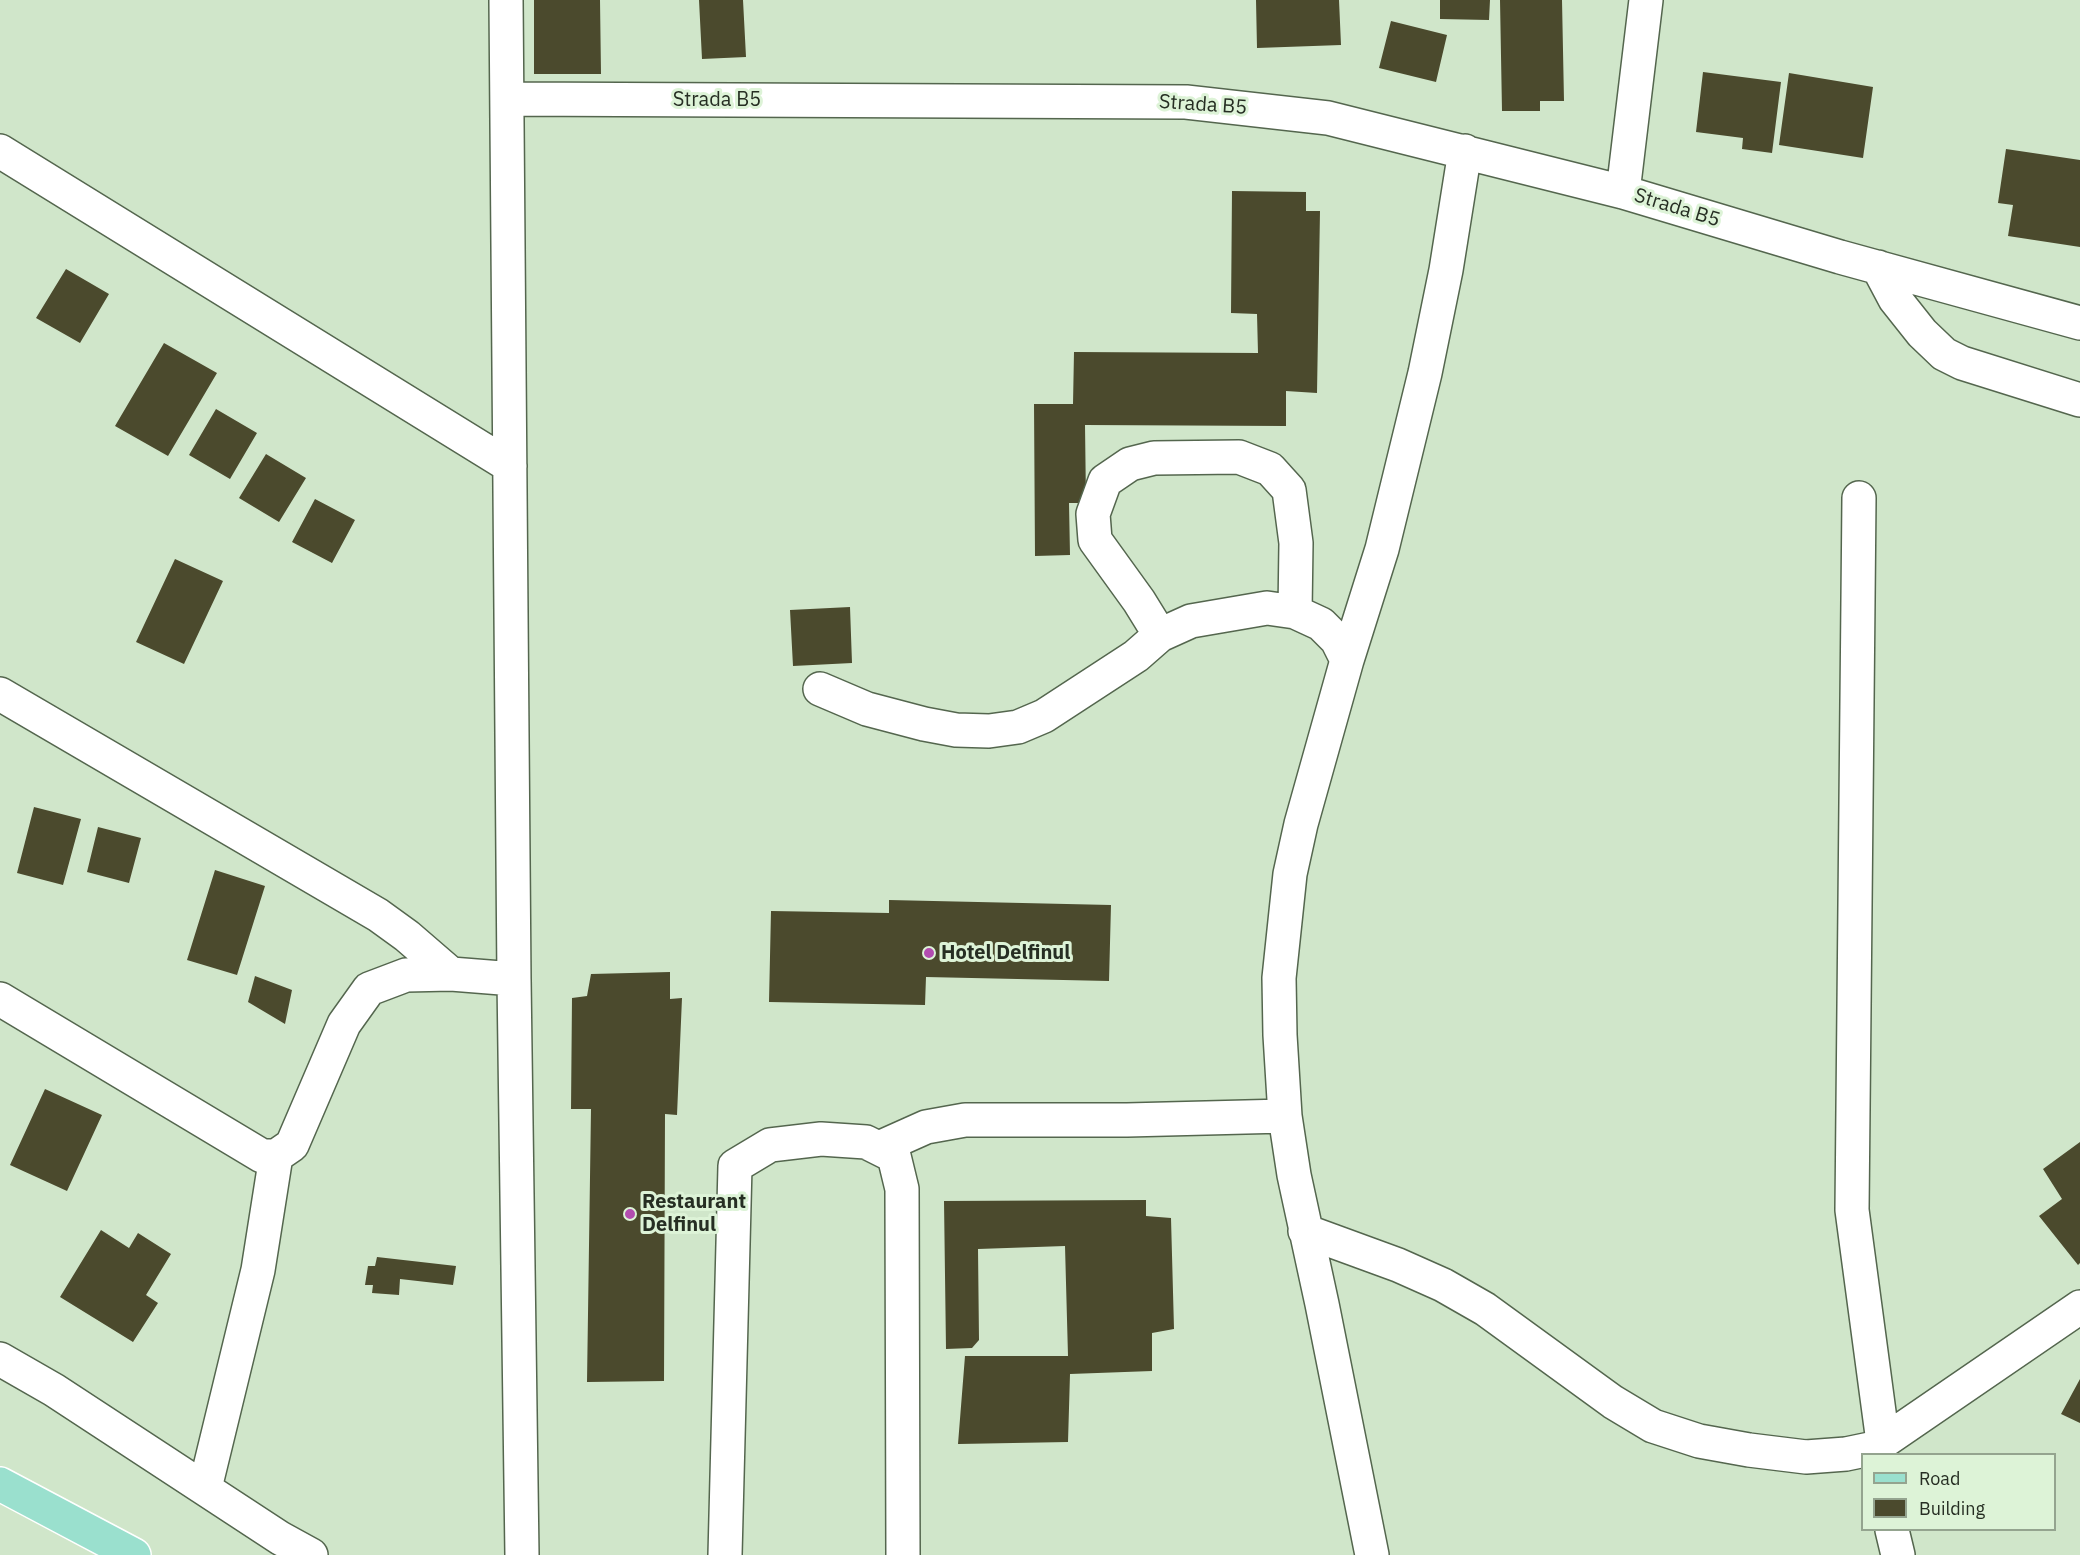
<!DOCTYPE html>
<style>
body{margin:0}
#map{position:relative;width:2080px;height:1555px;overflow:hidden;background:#d0e6ca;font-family:"IBM Plex Sans",sans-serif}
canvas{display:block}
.legend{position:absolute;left:1861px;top:1453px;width:195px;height:78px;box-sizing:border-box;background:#ddf3d7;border:2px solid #94a48f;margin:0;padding:8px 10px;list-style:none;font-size:18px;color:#262e23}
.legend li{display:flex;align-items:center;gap:12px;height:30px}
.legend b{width:30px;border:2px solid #94a48f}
</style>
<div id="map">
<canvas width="2080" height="1555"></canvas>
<ul class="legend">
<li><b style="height:8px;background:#9ae0ce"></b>Road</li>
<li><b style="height:16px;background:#4b4a2d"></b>Building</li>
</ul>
</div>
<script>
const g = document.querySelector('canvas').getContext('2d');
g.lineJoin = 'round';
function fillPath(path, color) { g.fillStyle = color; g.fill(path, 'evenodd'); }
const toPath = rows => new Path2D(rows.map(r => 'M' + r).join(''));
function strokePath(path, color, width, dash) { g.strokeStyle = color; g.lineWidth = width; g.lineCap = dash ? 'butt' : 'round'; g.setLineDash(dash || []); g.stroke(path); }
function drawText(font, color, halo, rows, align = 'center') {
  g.font = font + ' "IBM Plex Sans",sans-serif'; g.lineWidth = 6; g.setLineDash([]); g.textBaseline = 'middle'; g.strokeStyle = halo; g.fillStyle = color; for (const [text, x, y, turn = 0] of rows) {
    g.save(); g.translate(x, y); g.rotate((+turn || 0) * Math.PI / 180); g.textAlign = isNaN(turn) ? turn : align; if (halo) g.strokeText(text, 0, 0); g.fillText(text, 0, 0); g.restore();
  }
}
fillPath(toPath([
 [534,0,600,0,601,74,534,74],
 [699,0,743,0,746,57,702,59],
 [1256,0,1339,0,1341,45,1257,48],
 [1440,0,1490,0,1489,20,1440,19],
 [1500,0,1562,0,1564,101,1540,101,1540,111,1502,111],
 [1391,21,1447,35,1436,82,1379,68],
 [1703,72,1781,82,1772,153,1742,149,1743,138,1696,132],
 [1789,73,1873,87,1863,158,1779,145],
 [2006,149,2080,160,2080,247,2008,236,2013,205,1998,203],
 [1232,191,1306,192,1306,211,1320,211,1317,393,1286,391,1286,426,1085,425,1086,503,1069,503,1070,555,1035,556,1034,404,1073,404,1074,352,1258,353,1257,314,1231,313],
 [66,269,109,294,80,343,36,318],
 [164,343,217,373,168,456,115,426],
 [216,409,257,433,230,479,189,455],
 [266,454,306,478,279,522,239,498],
 [315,499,355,520,332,563,292,542],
 [175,559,223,581,184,664,136,642],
 [850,607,852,663,793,666,790,610],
 [34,807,81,819,63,885,17,873],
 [98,827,141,838,129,883,87,872],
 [215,870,265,886,237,975,187,960],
 [889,900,1111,905,1109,981,926,977,925,1005,769,1002,771,911,889,913],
 [670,972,670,999,682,998,677,1115,665,1114,664,1381,587,1382,591,1109,571,1109,572,998,587,996,591,974],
 [255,976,292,990,285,1024,248,1002],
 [45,1089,102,1115,67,1191,10,1165],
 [2080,1142,2080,1263,2078,1265,2039,1216,2062,1199,2043,1169],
 [1146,1200,1146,1216,1171,1218,1174,1329,1152,1333,1152,1371,1070,1374,1068,1442,958,1444,965,1356,1068,1356,1065,1246,978,1249,979,1340,972,1348,946,1349,944,1201],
 [101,1230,129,1248,138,1233,171,1254,146,1295,158,1303,133,1342,60,1297],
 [377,1257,456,1266,453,1285,400,1279,399,1295,372,1293,373,1285,365,1285,368,1266,375,1266],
 [2080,1379,2080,1423,2061,1414]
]), '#4b4a2d');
const minor = toPath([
 [506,0,514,979,522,1555],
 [507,99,1186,102,1328,118,1623,192,1840,257,2080,323],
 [0,151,510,466],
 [1623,192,1646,0],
 [1878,267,1895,299,1922,333,1944,354,1962,363,2080,400],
 [1859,498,1852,1210,1883,1442],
 [1160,635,1139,601,1095,540,1093,514,1105,481,1130,464,1154,458,1239,457,1270,469,1289,490,1296,543,1295,612],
 [820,689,867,709,924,724,956,730,989,731,1018,727,1044,716,1136,656,1160,635,1191,621,1267,608,1295,612,1321,624,1337,640,1347,660],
 [0,694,378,915,407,936,451,974],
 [0,999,262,1156,276,1156,292,1145,344,1024,369,989,406,975,451,974,514,979],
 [879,1148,926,1127,965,1120,1127,1120,1285,1116],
 [1305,1231,1398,1265,1443,1285,1485,1309,1613,1402,1653,1426,1699,1441,1749,1450,1806,1457,1846,1454,1870,1449,1883,1442,2080,1307],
 [0,1359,54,1390,280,1538,311,1555],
 [205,1488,258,1270,276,1156],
 [1892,1530,1898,1555],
 [725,1555,735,1166,770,1145,821,1139,866,1142,894,1156,902,1189,903,1555],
 [1372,1555,1322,1304,1294,1175,1285,1116,1280,1035,1279,978,1290,874,1301,824,1347,660,1382,549,1425,373,1446,270,1465,151]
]);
const major = toPath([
 [0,1484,134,1555]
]);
strokePath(minor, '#54664e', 36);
strokePath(major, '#fff', 36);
strokePath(minor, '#fff', 33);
strokePath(major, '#9ae0ce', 33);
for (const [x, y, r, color] of [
 [929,953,6,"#b24cb0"],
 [630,1214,6,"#b24cb0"]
]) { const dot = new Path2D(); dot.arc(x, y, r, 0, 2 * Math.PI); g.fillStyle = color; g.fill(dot); strokePath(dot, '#ddf3d7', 2); }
drawText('20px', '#262e23', '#ddf3d7', [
 ["Strada B5",717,100],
 ["Strada B5",1203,105,4],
 ["Strada B5",1677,208,17]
]);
drawText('bold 20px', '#262e23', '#ddf3d7', [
 ["Hotel Delfinul",941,953],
 ["Restaurant",642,1202],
 ["Delfinul",642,1225]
], 'left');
</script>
